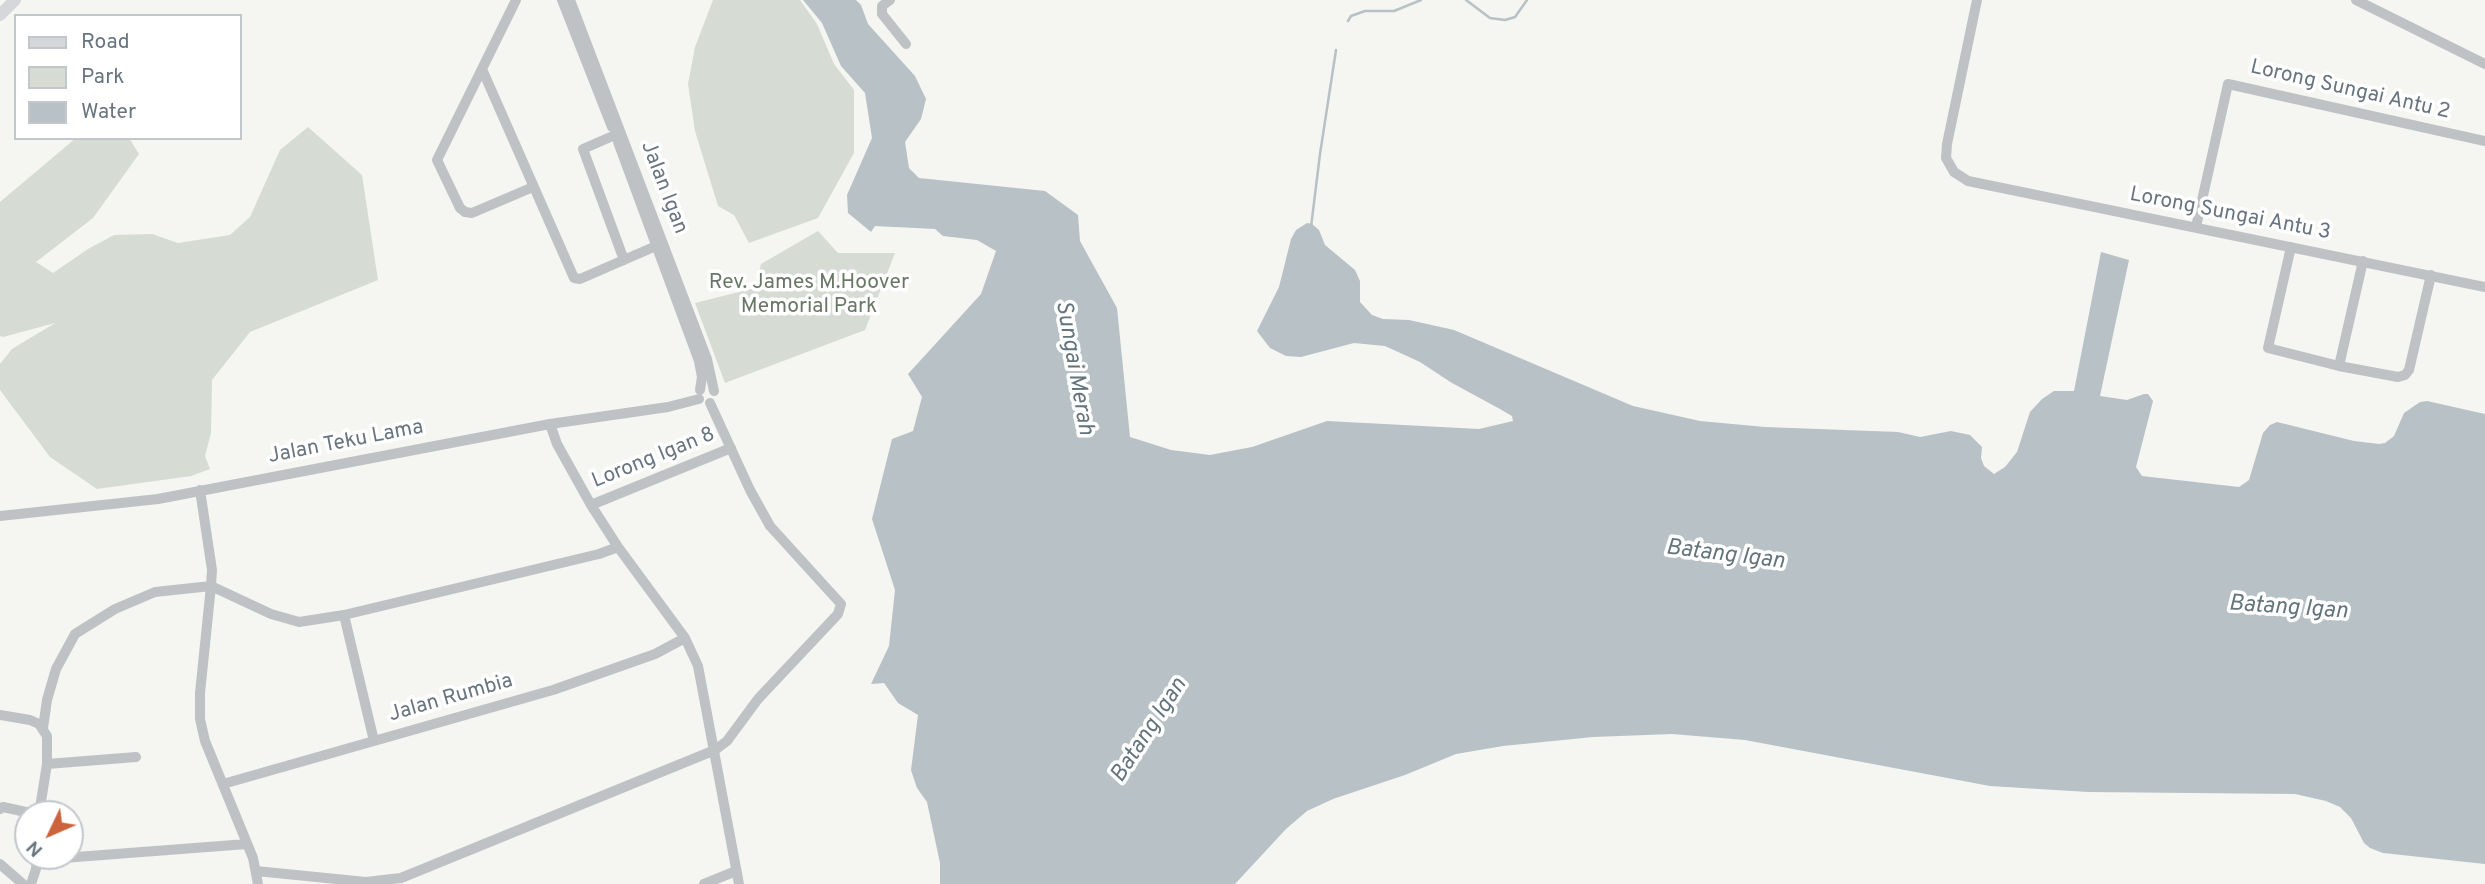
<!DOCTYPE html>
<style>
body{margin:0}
#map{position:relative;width:2485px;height:884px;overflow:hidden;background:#f5f5f2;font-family:Overpass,sans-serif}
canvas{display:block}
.legend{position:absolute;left:14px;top:14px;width:228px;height:126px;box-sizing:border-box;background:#fff;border:2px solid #c3c7cc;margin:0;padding:9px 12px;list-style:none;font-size:21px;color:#68747f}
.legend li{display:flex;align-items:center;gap:14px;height:35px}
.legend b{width:35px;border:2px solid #c3c7cc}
.north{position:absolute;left:14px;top:800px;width:70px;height:70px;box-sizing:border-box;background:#fff;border:2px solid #c3c7cc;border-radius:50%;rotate:226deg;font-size:19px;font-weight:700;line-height:28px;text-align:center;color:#68747f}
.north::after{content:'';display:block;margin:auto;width:24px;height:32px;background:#cb643c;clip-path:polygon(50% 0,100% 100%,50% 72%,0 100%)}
</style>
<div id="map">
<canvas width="2485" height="884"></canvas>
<ul class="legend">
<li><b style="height:9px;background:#d5d7db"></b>Road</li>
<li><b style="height:19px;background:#d6dbd4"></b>Park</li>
<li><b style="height:19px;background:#b8c1c5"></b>Water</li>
</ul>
<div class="north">N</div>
</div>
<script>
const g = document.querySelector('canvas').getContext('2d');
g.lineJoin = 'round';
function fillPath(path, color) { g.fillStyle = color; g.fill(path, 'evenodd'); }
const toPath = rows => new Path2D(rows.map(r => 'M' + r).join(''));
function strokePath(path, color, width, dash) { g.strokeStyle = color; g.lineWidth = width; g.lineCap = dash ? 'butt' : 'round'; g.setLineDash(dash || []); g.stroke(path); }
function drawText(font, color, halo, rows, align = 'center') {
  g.font = font + ' Overpass,sans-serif'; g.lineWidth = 7; g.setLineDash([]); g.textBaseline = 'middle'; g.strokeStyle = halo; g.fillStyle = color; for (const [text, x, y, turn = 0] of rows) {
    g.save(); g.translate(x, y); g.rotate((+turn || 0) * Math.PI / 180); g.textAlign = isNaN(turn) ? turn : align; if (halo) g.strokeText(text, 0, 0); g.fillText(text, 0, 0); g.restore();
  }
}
fillPath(toPath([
 [713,0,800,0,817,24,834,64,854,90,854,153,818,218,749,243,734,215,718,206,695,131,688,84,695,47],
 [308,127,362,175,378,280,250,332,212,380,211,433,205,456,210,469,191,476,97,489,50,457,0,390,0,364,12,349,55,323,3,337,0,336,0,202,76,138,129,138,139,154,93,218,36,262,53,273,88,249,114,235,152,234,178,243,230,235,250,217,280,150],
 [818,231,838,253,895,253,865,330,725,383,695,303,755,288,761,264]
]), '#d6dbd4');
fillPath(toPath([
 [803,0,856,0,861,5,868,24,915,76,926,99,921,119,905,142,909,168,919,178,1045,191,1078,215,1080,241,1117,308,1130,437,1171,450,1210,455,1252,447,1327,421,1479,429,1513,421,1512,416,1500,409,1452,383,1420,362,1385,346,1354,343,1301,357,1286,356,1270,348,1257,331,1279,287,1291,239,1296,230,1307,223,1312,224,1319,230,1325,245,1355,270,1360,281,1360,302,1372,315,1383,319,1409,320,1454,330,1633,406,1700,421,1765,427,1898,432,1920,437,1951,431,1970,435,1982,447,1981,458,1984,466,1994,474,2005,467,2017,452,2030,412,2042,399,2054,391,2074,391,2101,252,2129,260,2100,396,2127,400,2144,394,2148,394,2153,401,2136,467,2142,476,2239,487,2249,480,2263,433,2270,425,2277,422,2354,441,2379,444,2385,443,2394,436,2404,413,2420,402,2427,401,2485,414,2485,864,2383,853,2370,848,2364,843,2351,818,2340,807,2326,801,2295,794,2088,792,1990,786,1745,740,1672,734,1593,737,1503,746,1456,754,1405,775,1333,799,1307,811,1286,829,1235,884,940,884,940,863,927,802,917,788,911,770,918,715,898,703,884,683,871,684,889,646,895,590,872,519,892,439,913,431,922,397,908,374,981,294,996,251,977,240,943,236,935,229,875,226,871,232,848,213,847,195,872,138,865,93,841,66,822,23]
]), '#b8c1c5');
strokePath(toPath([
 [1466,0,1490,18,1505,20,1515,17,1527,0],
 [1348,21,1351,16,1365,11,1394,11,1421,0],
 [1311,227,1320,154,1336,50]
]), '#b8c1c5', 2.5);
strokePath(toPath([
 [516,0,437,160,460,208,465,212,472,213,533,187],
 [562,0,612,127],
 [570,0,707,359,714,391],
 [890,0,882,6,882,14,906,44],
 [1977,0,1947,144,1946,158,1954,172,1968,181,2485,287],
 [2356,0,2485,64],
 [482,69,574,278,580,279,656,246],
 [615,135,583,149,624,260],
 [618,142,699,361,702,377,700,390],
 [2196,227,2228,84,2485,141],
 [2291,247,2268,348,2339,366,2398,377,2405,375,2409,370,2431,275],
 [2339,366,2363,261],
 [550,424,557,444,591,505,618,547,685,638,698,666,739,884],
 [200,490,212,570,211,586,271,614,299,622,344,615,599,554,618,547],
 [591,505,731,448],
 [0,516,158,499,550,424,668,407,699,399],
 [344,615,374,741],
 [0,715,30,720,39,724,47,736,47,764,39,814],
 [43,728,47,700,56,669,75,634,115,609,155,592,211,586,200,693,200,719,205,741,253,858,258,884],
 [47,764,136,757],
 [223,784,553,690,655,654,685,638],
 [0,809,3,807,35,814],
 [37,860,247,844],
 [0,864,23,884],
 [256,871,366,882,401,878,715,750,727,741,758,699,838,614,841,604,770,526,750,490,710,403],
 [31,884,36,869,37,856],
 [704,884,736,871]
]), '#bfc2c5', 10);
strokePath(toPath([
 [0,15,15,0]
]), '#d5d7db', 12);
drawText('21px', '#68747f', '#fff', [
 ["Lorong Sungai Antu 2",2350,91,13],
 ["Jalan Igan",663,188,69],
 ["Lorong Sungai Antu 3",2230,215,11],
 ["Jalan Teku Lama",346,443,-11],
 ["Lorong Igan 8",654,459,-22],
 ["Jalan Rumbia",451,699,-16]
]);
drawText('21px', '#697766', '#fff', [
 ["Rev. James M.Hoover",809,284],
 ["Memorial Park",809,308]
]);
drawText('italic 23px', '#64747c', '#fff', [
 ["Sungai Merah",1073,368,80],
 ["Batang Igan",1725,556,7],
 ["Batang Igan",2288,609,4],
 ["Batang Igan",1150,731,-57]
]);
</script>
